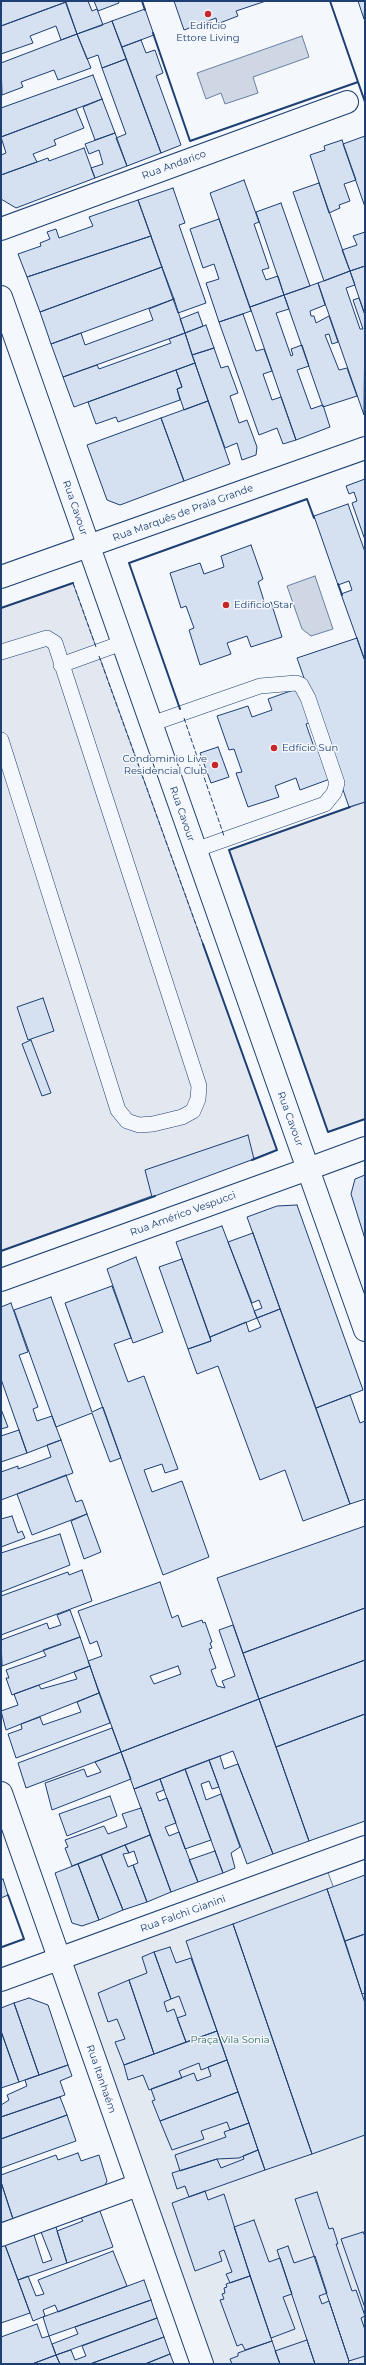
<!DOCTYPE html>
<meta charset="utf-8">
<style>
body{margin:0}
#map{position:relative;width:366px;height:2365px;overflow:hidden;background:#f4f7fb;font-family:Montserrat,sans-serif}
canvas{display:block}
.frame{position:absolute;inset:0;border:2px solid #1d3f73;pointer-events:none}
</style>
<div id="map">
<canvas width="366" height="2365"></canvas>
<div class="frame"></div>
</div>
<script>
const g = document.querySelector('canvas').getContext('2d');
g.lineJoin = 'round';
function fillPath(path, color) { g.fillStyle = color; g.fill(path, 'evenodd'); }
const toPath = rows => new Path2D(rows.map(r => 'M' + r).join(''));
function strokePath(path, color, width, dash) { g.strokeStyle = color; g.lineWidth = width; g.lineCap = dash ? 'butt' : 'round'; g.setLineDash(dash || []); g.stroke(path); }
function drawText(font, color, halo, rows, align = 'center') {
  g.font = font + ' Montserrat,sans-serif'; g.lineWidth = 3; g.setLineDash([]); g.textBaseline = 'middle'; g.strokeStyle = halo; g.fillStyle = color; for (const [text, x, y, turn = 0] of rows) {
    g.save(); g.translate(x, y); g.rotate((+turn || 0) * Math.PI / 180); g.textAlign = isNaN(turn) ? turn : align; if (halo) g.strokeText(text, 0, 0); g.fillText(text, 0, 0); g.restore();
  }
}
const green = toPath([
 [324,1862,365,1971,365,2364,203,2364,60,1960,324,1862]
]);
fillPath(green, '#e3e9f0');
strokePath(green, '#687fa3', 1);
const parking = toPath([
 [73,583,277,1150,1,1251,1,608,73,583],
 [365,802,365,1119,328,1132,229,850,365,802]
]);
fillPath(parking, '#e3e8f0');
strokePath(parking, '#687fa3', 1);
const water = toPath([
 [302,36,309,57,253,77,258,93,225,104,221,93,206,99,197,73,302,36],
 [315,576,333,629,311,636,302,629,287,586,315,576]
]);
fillPath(water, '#cfd7e4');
strokePath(water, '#687fa3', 1);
const building = toPath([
 [1,1,65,1,66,2,1,26,1,1],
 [65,1,88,1,92,11,97,9,103,25,77,34,65,1],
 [94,1,118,1,119,3,98,11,94,1],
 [174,1,266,1,236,11,238,16,217,24,216,18,184,30,174,1],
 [358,1,365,1,364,19,358,1],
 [66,2,77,34,61,40,56,26,30,36,33,43,1,54,1,26,66,2],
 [145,9,154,35,122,47,112,21,145,9],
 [112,21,126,59,102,68,98,55,87,59,77,34,112,21],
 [77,34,91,68,58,80,54,70,21,82,23,87,2,95,1,63,77,34],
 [141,40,146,53,155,50,163,73,156,76,181,145,161,153,122,47,141,40],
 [126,59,161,153,127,166,116,138,126,134,102,68,126,59],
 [93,75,102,99,1,137,1,108,93,75],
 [102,99,115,133,95,140,83,107,102,99],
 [76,109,84,128,54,140,56,145,33,154,37,162,1,175,1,155,6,153,1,137,76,109],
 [115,133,127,166,95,178,91,168,103,164,99,150,89,154,85,144,115,133],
 [365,136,365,207,343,144,365,136],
 [342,140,356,180,344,184,350,201,339,205,340,208,329,213,310,155,325,150,324,146,342,140],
 [84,148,95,178,16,208,1,199,1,175,48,158,49,161,84,148],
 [244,180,259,222,254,224,269,268,262,270,266,280,278,276,284,295,250,307,210,193,244,180],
 [319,183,350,271,324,281,293,192,319,183],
 [173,188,185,223,179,225,206,303,178,313,138,200,173,188],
 [138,200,151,236,27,277,18,254,41,246,40,243,50,239,47,232,56,229,59,238,93,226,89,217,138,200],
 [281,203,310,286,284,295,256,212,281,203],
 [219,219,251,311,219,322,206,283,219,279,214,264,203,268,190,229,219,219],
 [365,232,365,266,350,271,342,250,357,245,353,236,365,232],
 [151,236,162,267,40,312,27,277,151,236],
 [365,266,365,315,350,271,365,266],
 [162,267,174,299,51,344,40,312,162,267],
 [350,271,355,285,346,288,360,329,363,329,353,300,359,298,365,315,364,415,318,283,350,271],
 [318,283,325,305,310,311,311,316,314,316,316,323,329,316,338,342,332,344,329,334,325,335,339,370,347,368,357,396,323,407,284,295,318,283],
 [284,295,289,309,276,313,291,356,293,355,291,349,302,345,309,366,297,370,311,409,323,405,330,427,296,440,250,307,284,295],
 [174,299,185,333,63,377,51,344,81,333,85,345,153,320,149,309,174,299],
 [198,312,203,326,185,333,180,319,198,312],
 [243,314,256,351,264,349,272,371,263,374,272,400,281,397,296,440,283,444,277,428,259,435,219,322,243,314],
 [206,325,214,348,192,355,185,333,206,325],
 [185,333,195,363,74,407,63,377,97,365,99,369,171,343,169,339,185,333],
 [214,348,221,368,228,366,238,393,230,396,239,423,247,420,257,447,256,455,242,460,237,443,225,448,192,355,214,348],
 [195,363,208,401,184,410,177,389,182,387,176,370,195,363],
 [176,370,182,387,177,389,180,400,118,422,116,417,96,424,88,402,176,370],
 [208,401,230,464,184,481,161,418,208,401],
 [161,418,184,481,120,505,107,500,87,445,161,418],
 [365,479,365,540,352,503,357,501,354,492,349,494,346,486,365,479],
 [348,504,365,552,365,661,341,594,352,590,349,581,338,585,314,516,348,504],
 [251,545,263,579,258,582,265,604,271,602,282,637,251,647,247,636,227,643,231,654,200,665,189,630,194,628,186,606,181,608,170,573,200,563,204,574,224,567,221,556,251,545],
 [357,638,365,661,365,802,349,807,297,658,357,638],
 [299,688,311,722,306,724,314,747,318,745,330,779,300,790,296,778,275,786,279,797,248,807,236,773,242,772,234,749,229,750,217,716,248,706,252,717,272,710,268,699,299,688],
 [218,747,229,777,211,783,200,753,218,747],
 [43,998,54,1031,28,1040,17,1007,43,998],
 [31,1040,51,1093,42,1096,22,1044,31,1040],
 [248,1135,254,1159,152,1197,145,1170,248,1135],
 [365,1175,365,1239,351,1194,355,1179,365,1175],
 [297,1205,363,1390,316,1408,247,1217,277,1206,297,1205],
 [222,1226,257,1318,210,1337,176,1242,222,1226],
 [253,1233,280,1309,257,1318,254,1311,262,1308,259,1300,252,1303,228,1242,253,1233],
 [136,1257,163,1332,133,1343,107,1269,136,1257],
 [182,1259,211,1341,188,1349,159,1267,182,1259],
 [112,1286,131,1338,114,1344,128,1382,144,1376,178,1469,165,1473,162,1464,144,1470,152,1492,182,1481,209,1557,163,1575,65,1303,112,1286],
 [51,1297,92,1412,103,1407,121,1458,110,1462,92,1413,56,1427,14,1310,51,1297],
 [11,1303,28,1352,19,1355,38,1407,33,1409,37,1421,52,1416,61,1440,27,1453,1,1379,1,1307,11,1303],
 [280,1309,350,1504,303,1521,285,1470,260,1480,218,1366,197,1374,188,1349,211,1341,210,1337,246,1322,249,1332,261,1327,257,1318,280,1309],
 [350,1395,360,1423,365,1421,365,1499,350,1504,316,1408,350,1395],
 [1,1409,8,1427,1,1429,1,1409],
 [19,1430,27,1453,1,1462,1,1436,19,1430],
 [61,1440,73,1473,1,1500,1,1472,18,1466,18,1469,51,1457,47,1445,61,1440],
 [66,1475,76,1502,82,1500,87,1514,32,1535,17,1494,66,1475],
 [87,1514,101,1552,84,1559,71,1521,87,1514],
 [12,1516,18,1533,22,1531,25,1538,1,1547,1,1519,12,1516],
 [365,1526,365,1608,243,1653,217,1578,365,1526],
 [60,1534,70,1565,1,1592,1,1553,60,1534],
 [82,1570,92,1601,1,1635,1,1596,68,1572,69,1575,82,1570],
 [160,1582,172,1618,178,1615,182,1627,202,1620,203,1623,205,1622,212,1642,210,1643,212,1648,209,1649,216,1668,211,1670,217,1686,225,1688,222,1681,235,1676,219,1630,233,1625,259,1699,121,1752,88,1661,102,1656,97,1641,90,1644,78,1611,160,1582],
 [178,1666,181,1674,154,1684,150,1676,178,1666],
 [365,1608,365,1660,259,1699,243,1653,365,1608],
 [70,1610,80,1637,2,1666,1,1640,47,1623,49,1629,61,1625,57,1615,70,1610],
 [80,1637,90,1666,12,1695,6,1678,9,1678,6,1670,46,1656,43,1650,80,1637],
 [365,1660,365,1714,276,1747,259,1699,365,1660],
 [90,1666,99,1693,6,1730,1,1711,18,1705,14,1694,39,1685,41,1689,77,1679,74,1672,90,1666],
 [99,1693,110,1723,16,1758,8,1734,22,1729,21,1724,40,1717,43,1725,81,1712,77,1702,99,1693],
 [259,1699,309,1841,273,1854,233,1751,134,1789,121,1752,259,1699],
 [365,1714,365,1821,309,1841,276,1747,365,1714],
 [112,1728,121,1752,26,1788,18,1763,112,1728],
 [121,1752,131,1779,52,1810,45,1783,84,1769,87,1777,101,1772,95,1762,121,1752],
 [220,1756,224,1769,238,1764,273,1854,247,1864,209,1760,220,1756],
 [209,1760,219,1787,212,1789,209,1781,201,1784,206,1800,221,1794,240,1847,231,1853,235,1868,223,1873,185,1769,209,1760],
 [185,1769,211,1840,185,1849,160,1779,185,1769],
 [160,1779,164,1790,156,1793,159,1801,167,1798,176,1823,165,1827,169,1836,179,1832,198,1882,171,1892,134,1789,160,1779],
 [110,1796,117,1816,67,1836,59,1814,110,1796],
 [141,1808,150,1835,72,1866,65,1848,68,1847,65,1840,104,1826,108,1834,127,1827,122,1814,141,1808],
 [150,1835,171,1892,147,1902,133,1865,138,1863,134,1851,129,1853,125,1845,150,1835],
 [125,1845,129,1853,123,1854,128,1867,133,1865,147,1902,123,1910,101,1855,125,1845],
 [215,1851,223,1873,198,1882,189,1860,215,1851],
 [101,1855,123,1910,99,1920,78,1864,101,1855],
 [78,1864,99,1920,82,1926,72,1923,55,1873,78,1864],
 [365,1875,365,1934,345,1941,327,1889,365,1875],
 [3,1879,8,1895,1,1898,1,1880,3,1879],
 [327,1889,365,2003,365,2135,312,2154,233,1924,327,1889],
 [233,1924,312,2154,265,2170,186,1941,233,1924],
 [365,1934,365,1993,362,1994,345,1941,365,1934],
 [170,1947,176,1963,191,1958,217,2031,186,2042,177,2018,186,2015,179,1996,171,1999,154,1952,170,1947],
 [154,1952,171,1999,164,2002,167,2012,174,2009,186,2042,154,2054,129,1980,147,1973,142,1957,154,1952],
 [129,1980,154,2054,124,2065,115,2042,125,2039,117,2019,108,2022,98,1993,129,1980],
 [29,1998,48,2005,68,2065,39,2075,14,2003,29,1998],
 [14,2003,39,2075,19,2082,1,2031,1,2008,14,2003],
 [1,2031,19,2082,1,2088,1,2031],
 [217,2031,227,2060,201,2070,199,2063,179,2071,182,2078,149,2090,143,2075,128,2080,124,2065,217,2031],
 [227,2060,238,2092,160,2121,152,2101,155,2100,151,2089,194,2073,197,2081,211,2076,208,2067,227,2060],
 [68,2065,72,2076,60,2081,65,2095,1,2117,1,2105,9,2100,7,2095,27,2086,25,2080,68,2065],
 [238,2092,249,2123,230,2130,227,2122,201,2131,204,2139,172,2150,160,2121,238,2092],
 [60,2097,67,2115,1,2139,1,2117,60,2097],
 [67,2115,76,2141,1,2168,1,2139,67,2115],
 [249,2123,258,2150,239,2158,217,2159,180,2171,175,2155,226,2137,224,2132,249,2123],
 [258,2150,265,2170,189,2197,185,2186,177,2189,172,2173,217,2159,221,2168,244,2159,243,2156,258,2150],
 [78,2153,81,2161,99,2155,107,2181,104,2187,13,2219,1,2182,1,2175,56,2155,58,2160,78,2153],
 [1,2182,13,2219,1,2223,1,2182],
 [205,2191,208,2200,224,2194,250,2276,230,2283,226,2274,232,2272,224,2250,219,2252,222,2261,195,2271,172,2203,205,2191],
 [317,2192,329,2229,333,2228,338,2244,336,2244,352,2291,356,2290,365,2316,361,2318,365,2330,365,2356,349,2361,295,2199,317,2192],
 [100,2211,113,2247,67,2263,57,2231,83,2221,81,2218,100,2211],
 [254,2220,269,2262,280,2258,292,2294,283,2297,295,2329,271,2338,234,2227,254,2220],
 [56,2227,67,2263,18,2280,5,2245,34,2235,43,2263,52,2260,41,2232,56,2227],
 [363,2232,365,2236,365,2308,341,2239,363,2232],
 [5,2245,30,2313,1,2323,1,2247,5,2245],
 [288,2246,294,2263,315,2256,327,2293,319,2296,322,2304,329,2301,349,2361,348,2364,315,2364,277,2250,288,2246],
 [113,2251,127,2286,58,2312,55,2305,43,2310,45,2316,33,2321,18,2280,28,2276,36,2296,44,2294,38,2280,113,2251],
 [250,2276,272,2341,245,2350,242,2344,237,2346,220,2300,224,2299,222,2294,225,2293,224,2288,227,2287,226,2284,250,2276],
 [144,2280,151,2300,49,2336,43,2317,144,2280],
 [151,2300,157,2318,56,2355,52,2344,78,2334,75,2327,151,2300],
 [157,2318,164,2337,90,2364,60,2364,56,2355,71,2350,75,2360,86,2356,82,2346,157,2318],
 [37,2324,42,2338,49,2336,56,2355,32,2364,1,2364,1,2337,37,2324],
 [164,2337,170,2354,145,2364,90,2364,164,2337],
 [307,2340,315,2364,280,2364,275,2351,307,2340],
 [272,2341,280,2364,232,2364,230,2359,238,2356,238,2353,272,2341],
 [170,2354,174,2364,145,2364,170,2354],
 [56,2355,60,2364,32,2364,56,2355]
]);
fillPath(building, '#d5e0f0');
strokePath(building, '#1d3f73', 1);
const service = toPath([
 [1,652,47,638,55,643,199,1086,198,1099,193,1111,182,1117,153,1124,139,1125,127,1121,118,1110,1,740],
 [61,665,122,643],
 [151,724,260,686,296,683,301,685,308,698,337,783,334,793,325,804,195,850]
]);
const minor = toPath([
 [1,229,347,102],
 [1,577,365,448],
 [365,1148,308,1169,365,1330],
 [1,1793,202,2364],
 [1,1980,365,1847],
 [1,2235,138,2185]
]);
const tertiary = toPath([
 [1,297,308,1169,1,1280]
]);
strokePath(service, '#1d3f73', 16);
strokePath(minor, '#1d3f73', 24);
strokePath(tertiary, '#1d3f73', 24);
strokePath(service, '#f4f7fb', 15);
strokePath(minor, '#f4f7fb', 22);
strokePath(tertiary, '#f4f7fb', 22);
strokePath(toPath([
 [73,583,96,647],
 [99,656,203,944],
 [184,718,224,836]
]), '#1d3f73', 1, [5, 2]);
strokePath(toPath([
 [142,1,145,10],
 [153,33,190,141,358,82,330,1],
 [358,82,365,102],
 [338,584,342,595],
 [1,608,73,583],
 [180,709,129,563,307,499,314,518],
 [350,807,229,850,328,1132,365,1119],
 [203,944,277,1150,252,1160],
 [1,1251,155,1196],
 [2,1947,24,1939,8,1895]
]), '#1d3f73', 2);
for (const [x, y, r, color] of [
 [208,14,4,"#c62828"],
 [226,605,4,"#c62828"],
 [274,748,4,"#c62828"],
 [215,765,4,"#c62828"]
]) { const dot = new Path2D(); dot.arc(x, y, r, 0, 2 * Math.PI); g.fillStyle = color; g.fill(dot); strokePath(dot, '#f4f7fb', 1.5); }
drawText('10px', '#1d3f73', '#f4f7fb', [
 ["Edifício",208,26,"center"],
 ["Ettore Living",208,38,"center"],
 ["Edificio Star",234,605],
 ["Edfício Sun",282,748],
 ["Condominio Live",207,759,"right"],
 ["Residencial Club",207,771,"right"]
], 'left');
drawText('10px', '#1d3f73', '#f4f7fb', [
 ["Rua Andarico",174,165,-20],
 ["Rua Cavour",75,508,71],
 ["Rua Marquês de Praia Grande",183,513,-20],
 ["Rua Cavour",182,814,71],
 ["Rua Cavour",290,1119,70],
 ["Rua Américo Vespucci",183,1214,-20],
 ["Rua Falchi Gianini",183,1914,-20],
 ["Rua Itanhaém",101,2079,71]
]);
drawText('10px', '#2c6c60', '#f4f7fb', [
 ["Praça Vila Sonia",230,2040]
]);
</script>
